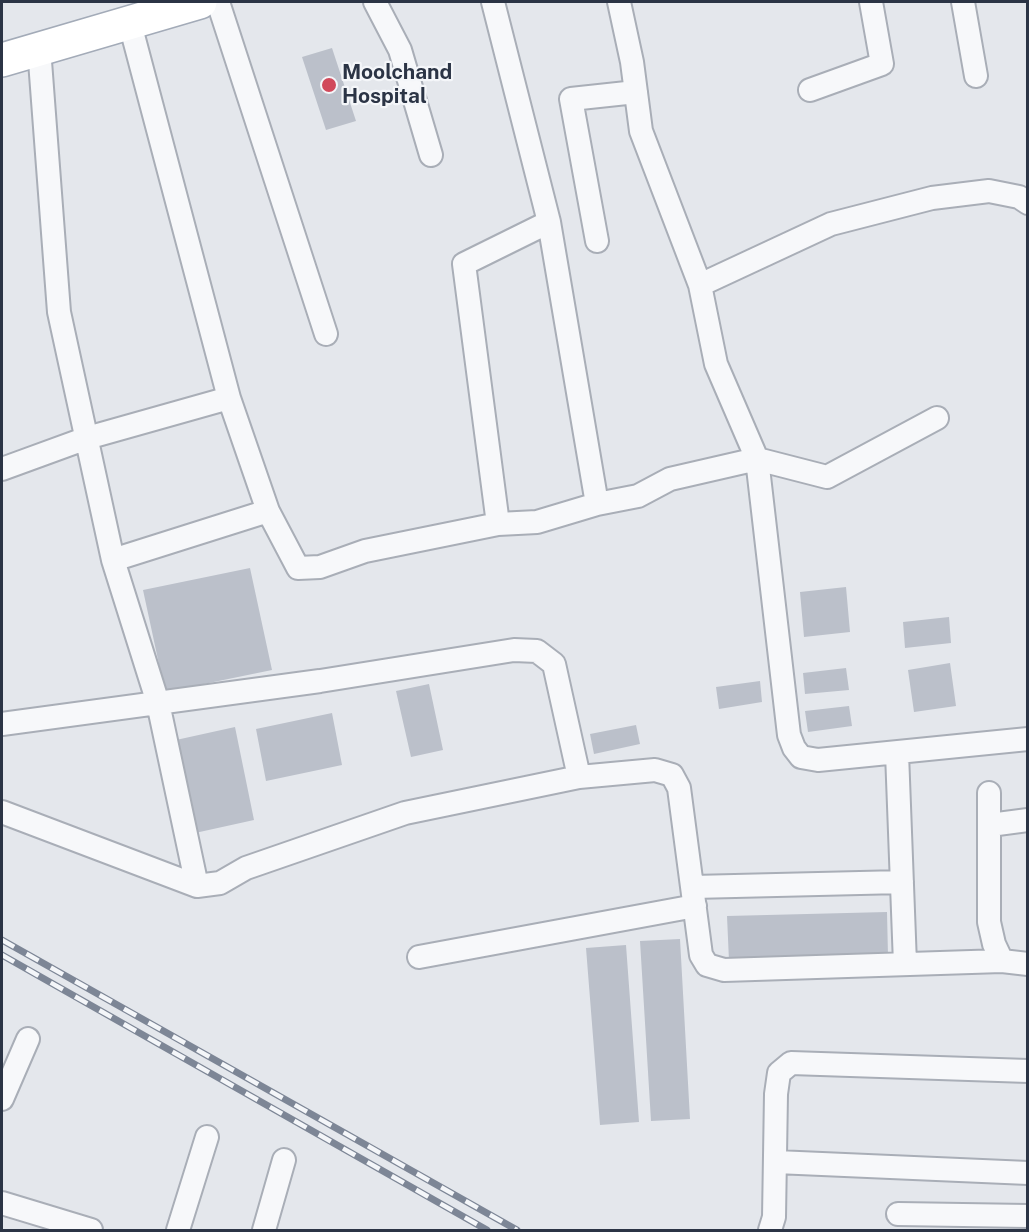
<!DOCTYPE html>
<style>
body{margin:0}
#map{position:relative;width:1029px;height:1232px;overflow:hidden;background:#e4e7ec;font-family:"Public Sans",sans-serif}
canvas{display:block}
.frame{position:absolute;inset:0;border:3px solid #2b3445;pointer-events:none}
</style>
<div id="map">
<canvas width="1029" height="1232"></canvas>
<div class="frame"></div>
</div>
<script>
const g = document.querySelector('canvas').getContext('2d');
g.lineJoin = 'round';
function fillPath(path, color) { g.fillStyle = color; g.fill(path, 'evenodd'); }
const toPath = rows => new Path2D(rows.map(r => 'M' + r).join(''));
function strokePath(path, color, width, dash) { g.strokeStyle = color; g.lineWidth = width; g.lineCap = dash ? 'butt' : 'round'; g.setLineDash(dash || []); g.stroke(path); }
function drawText(font, color, halo, rows, align = 'center') {
  g.font = font + ' "Public Sans",sans-serif'; g.lineWidth = 4.5; g.setLineDash([]); g.textBaseline = 'middle'; g.strokeStyle = halo; g.fillStyle = color; for (const [text, x, y, turn = 0] of rows) {
    g.save(); g.translate(x, y); g.rotate((+turn || 0) * Math.PI / 180); g.textAlign = isNaN(turn) ? turn : align; if (halo) g.strokeText(text, 0, 0); g.fillText(text, 0, 0); g.restore();
  }
}
fillPath(toPath([
 [332,48,356,121,326,130,302,57],
 [250,568,272,670,165,692,143,590],
 [846,587,850,632,804,637,800,592],
 [949,617,951,643,905,648,903,622],
 [950,663,956,706,914,712,908,670],
 [846,668,849,690,805,694,803,673],
 [760,681,762,702,719,709,716,687],
 [429,684,443,750,411,757,396,691],
 [849,706,852,726,808,732,805,711],
 [332,713,342,765,266,781,256,729],
 [636,725,640,744,594,754,590,734],
 [235,727,254,820,195,833,176,740],
 [887,912,888,956,729,961,727,916],
 [680,939,690,1119,651,1121,640,941],
 [626,945,639,1122,600,1125,586,948]
]), '#bbc0ca');
const street = toPath([
 [218,2,326,334],
 [375,2,400,50,431,155],
 [493,2,549,222,597,504],
 [619,2,632,62,641,131,700,285,831,224,932,198,989,191,1019,197,1028,203],
 [963,2,976,76],
 [129,20,229,398,268,511,298,568,320,567,365,551,498,524,537,522,597,504,638,496,670,479,757,459,827,477,937,418],
 [39,48,59,312,113,560,158,703,197,886],
 [810,90,882,64,871,2],
 [597,241,571,99,636,92],
 [700,285,716,364,757,459,789,735,794,748,801,757,818,760,1028,739],
 [2,469,87,438,229,398],
 [498,524,464,264,549,222],
 [113,560,268,511],
 [2,724,320,681,514,650,537,651,554,664,579,777],
 [897,753,905,964],
 [989,793,989,922,994,944,1002,961],
 [2,812,197,886,220,883,246,868,405,813,579,777,655,770,672,775,679,788,701,955,707,965,724,970,1002,961,1028,964],
 [990,825,1028,820],
 [693,887,902,882],
 [419,957,695,906],
 [2,1099,28,1039],
 [776,1162,1028,1173],
 [2,1203,91,1230],
 [898,1214,1028,1216],
 [178,1230,207,1137],
 [264,1230,284,1160],
 [770,1230,774,1217,776,1094,779,1073,791,1063,1028,1071]
]);
const primary = toPath([
 [2,60,200,2]
]);
strokePath(street, '#a9aeb7', 26);
strokePath(primary, '#a3abb8', 36);
strokePath(street, '#f7f8fa', 22);
strokePath(primary, '#fff', 33);
const rail = toPath([
 [2,940,517,1230],
 [2,955,487,1230]
]);
strokePath(rail, '#7d8696', 7);
strokePath(rail, '#f4f6f9', 4.5, [14]);
for (const [x, y, r, color] of [
 [329,85,8,"#d1495b"]
]) { const dot = new Path2D(); dot.arc(x, y, r, 0, 2 * Math.PI); g.fillStyle = color; g.fill(dot); strokePath(dot, '#f4f6f9', 2); }
drawText('bold 21px', '#2b3445', '#f4f6f9', [
 ["Moolchand",342,73],
 ["Hospital",342,97]
], 'left');
</script>
